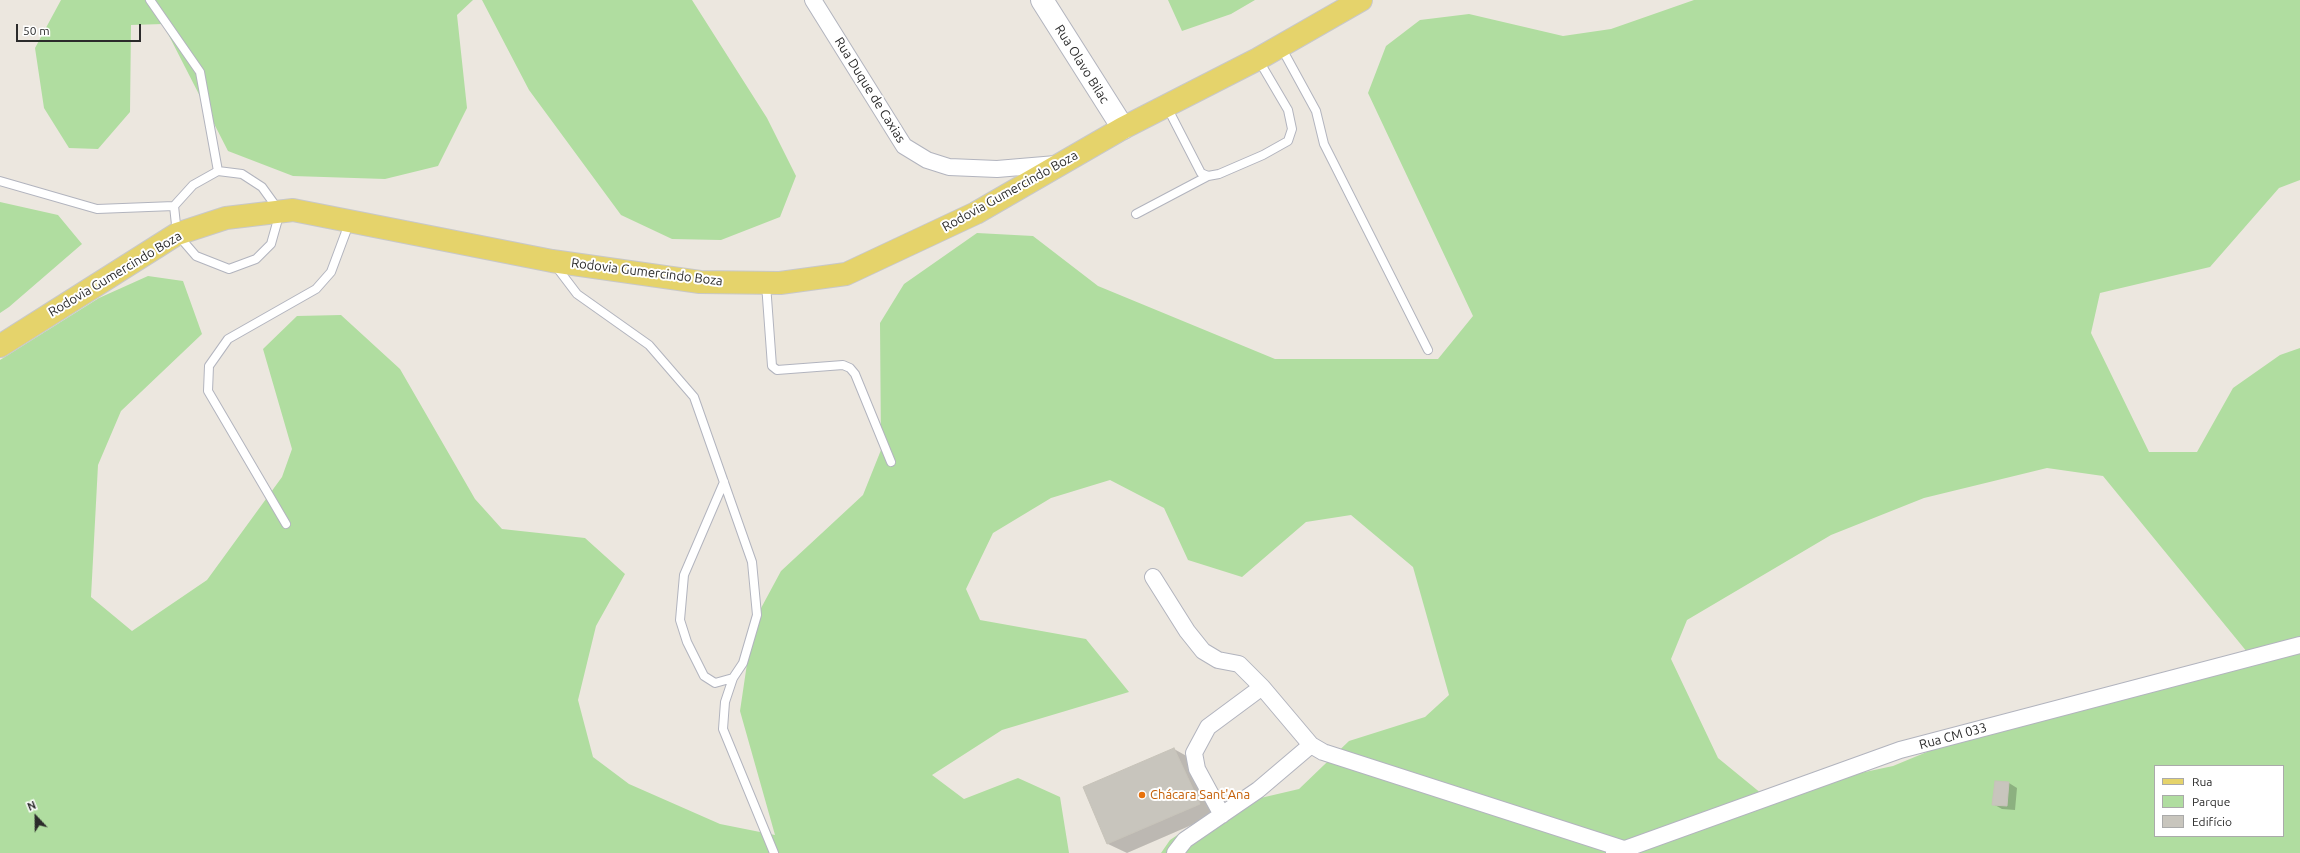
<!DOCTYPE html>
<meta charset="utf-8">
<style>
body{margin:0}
#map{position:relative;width:2300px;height:853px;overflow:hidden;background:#ece7df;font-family:Ubuntu,sans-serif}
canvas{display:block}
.legend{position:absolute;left:2154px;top:765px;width:130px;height:72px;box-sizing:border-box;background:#fff;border:1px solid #aaa;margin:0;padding:5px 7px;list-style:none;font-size:12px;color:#2b2b2b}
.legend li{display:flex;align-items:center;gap:8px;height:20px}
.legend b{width:20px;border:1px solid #aaa}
.north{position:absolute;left:16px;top:797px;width:40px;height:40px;-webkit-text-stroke:3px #fff;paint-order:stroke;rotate:338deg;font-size:11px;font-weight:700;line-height:16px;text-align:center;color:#2b2b2b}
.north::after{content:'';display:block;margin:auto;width:14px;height:18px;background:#2b2b2b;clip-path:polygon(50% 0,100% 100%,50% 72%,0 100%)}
.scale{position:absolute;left:16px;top:24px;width:125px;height:18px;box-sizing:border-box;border:2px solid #2b2b2b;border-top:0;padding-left:5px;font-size:12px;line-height:14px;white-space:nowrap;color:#2b2b2b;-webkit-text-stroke:3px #fff;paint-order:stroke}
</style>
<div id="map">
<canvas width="2300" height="853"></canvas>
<ul class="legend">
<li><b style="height:5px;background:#e5d36b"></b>Rua</li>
<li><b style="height:11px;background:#b0dda0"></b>Parque</li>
<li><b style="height:11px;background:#c8c5bd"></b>Edifício</li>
</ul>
<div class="north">N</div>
<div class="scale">50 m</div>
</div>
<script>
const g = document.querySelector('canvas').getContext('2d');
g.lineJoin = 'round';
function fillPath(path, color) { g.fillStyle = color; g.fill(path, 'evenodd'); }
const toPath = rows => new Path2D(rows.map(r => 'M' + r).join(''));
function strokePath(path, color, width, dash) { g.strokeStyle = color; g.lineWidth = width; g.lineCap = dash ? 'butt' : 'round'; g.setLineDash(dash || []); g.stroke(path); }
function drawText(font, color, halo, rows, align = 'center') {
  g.font = font + ' Ubuntu,sans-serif'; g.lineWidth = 4; g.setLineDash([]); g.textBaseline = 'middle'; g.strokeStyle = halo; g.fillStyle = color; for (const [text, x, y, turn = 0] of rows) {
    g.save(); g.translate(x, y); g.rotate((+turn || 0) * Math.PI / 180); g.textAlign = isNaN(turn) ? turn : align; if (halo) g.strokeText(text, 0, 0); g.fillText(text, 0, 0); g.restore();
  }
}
fillPath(toPath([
 [61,0,473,0,457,15,467,108,438,166,385,179,293,176,228,151,163,24,131,25,130,112,98,149,69,148,44,108,35,48],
 [482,0,692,0,767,118,796,176,780,217,721,240,672,239,621,215,529,90],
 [1168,0,1255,0,1231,14,1182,31],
 [1694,0,2300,0,2300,180,2279,188,2210,267,2100,293,2091,333,2149,452,2197,452,2233,388,2280,355,2300,348,2300,853,1161,853,1170,840,1218,808,1299,789,1349,741,1425,717,1449,695,1413,567,1351,515,1306,522,1242,577,1188,560,1164,508,1110,480,1051,498,993,533,966,589,980,620,1086,639,1129,692,1002,730,932,775,964,799,1018,778,1060,797,1069,853,0,853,0,360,99,298,148,276,183,281,202,334,121,411,98,465,91,597,132,631,207,580,282,477,292,449,263,349,297,316,341,315,400,369,475,499,502,529,585,538,625,574,596,626,578,700,593,757,629,784,720,824,775,835,740,711,753,623,781,571,863,495,881,450,880,323,904,284,977,233,1033,236,1098,286,1275,359,1438,359,1473,316,1368,93,1386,46,1420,20,1469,14,1563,36,1611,29],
 [2047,468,2103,476,2252,658,2026,711,1893,766,1762,794,1718,758,1671,659,1687,620,1831,535,1924,498],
 [2155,766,2283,766,2283,836,2155,836],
 [0,202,58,215,82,244,9,307,0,313]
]), '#b0dda0');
fillPath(toPath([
 [1174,749,1192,759,1217,814,1127,853,1108,844],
 [2009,783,2017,788,2015,810,2002,809,1993,804]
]), '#0003');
const building = toPath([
 [1174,748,1200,804,1107,844,1083,787,1174,748],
 [1995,781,2009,782,2007,806,1992,805,1995,781]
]);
fillPath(building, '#c8c5bd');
strokePath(building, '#c7c3b9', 1);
const lane = toPath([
 [150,0,200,72,218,171],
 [1281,47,1316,111,1324,144,1428,350],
 [1167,107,1201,173,1208,176,1219,174,1263,155,1288,141,1292,129,1288,110,1258,59],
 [218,171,242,174,262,187,280,212,271,244,256,259,229,269,196,256,177,234,174,206,193,185,218,171],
 [0,181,97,209,174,206],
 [1136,214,1208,176],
 [555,265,577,294,649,345,694,397,752,562,757,615,743,663,733,678,725,702,723,729,774,853],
 [766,284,772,366,777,370,843,365,850,368,855,374,891,462],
 [724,482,684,575,680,620,687,642,704,676,715,683,733,678],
 [286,524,208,391,209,366,228,339,316,289,331,272,350,221]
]);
const street = toPath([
 [813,0,904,146,927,160,949,167,997,169,1056,164],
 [1153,577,1187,631,1203,651,1218,660,1239,664,1262,687,1311,745],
 [1222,815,1197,769,1194,753,1208,727,1262,687],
 [1175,853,1185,840,1258,790,1311,745,1323,752,1624,849],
 [1614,853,1900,750,2300,645]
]);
const secondary = toPath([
 [1042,0,1123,128]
]);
const primary = toPath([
 [0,346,177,234,226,218,293,210,552,261,700,282,780,283,846,274,976,213,1123,128,1258,59,1361,0]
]);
strokePath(lane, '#b2b4be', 10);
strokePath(street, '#b2b4be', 18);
strokePath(secondary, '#b2b4be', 24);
strokePath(primary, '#c8c8c8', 24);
strokePath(lane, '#fff', 8);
strokePath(street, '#fff', 16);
strokePath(secondary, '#fff', 22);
strokePath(primary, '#e5d36b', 22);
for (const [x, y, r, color] of [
 [1142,795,4,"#e8710a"]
]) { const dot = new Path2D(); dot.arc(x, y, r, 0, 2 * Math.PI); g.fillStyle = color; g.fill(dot); strokePath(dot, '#fff', 1.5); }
drawText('13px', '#2b2b2b', '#fff', [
 ["Rua Olavo Bilac",1082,64,58],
 ["Rua Duque de Caxias",870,90,58],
 ["Rodovia Gumercindo Boza",1010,191,-29],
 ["Rodovia Gumercindo Boza",647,272,7],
 ["Rodovia Gumercindo Boza",115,274,-31],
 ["Rua CM 033",1953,736,-15]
]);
drawText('13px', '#c56008', '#fff', [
 ["Chácara Sant'Ana",1150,795]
], 'left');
</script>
